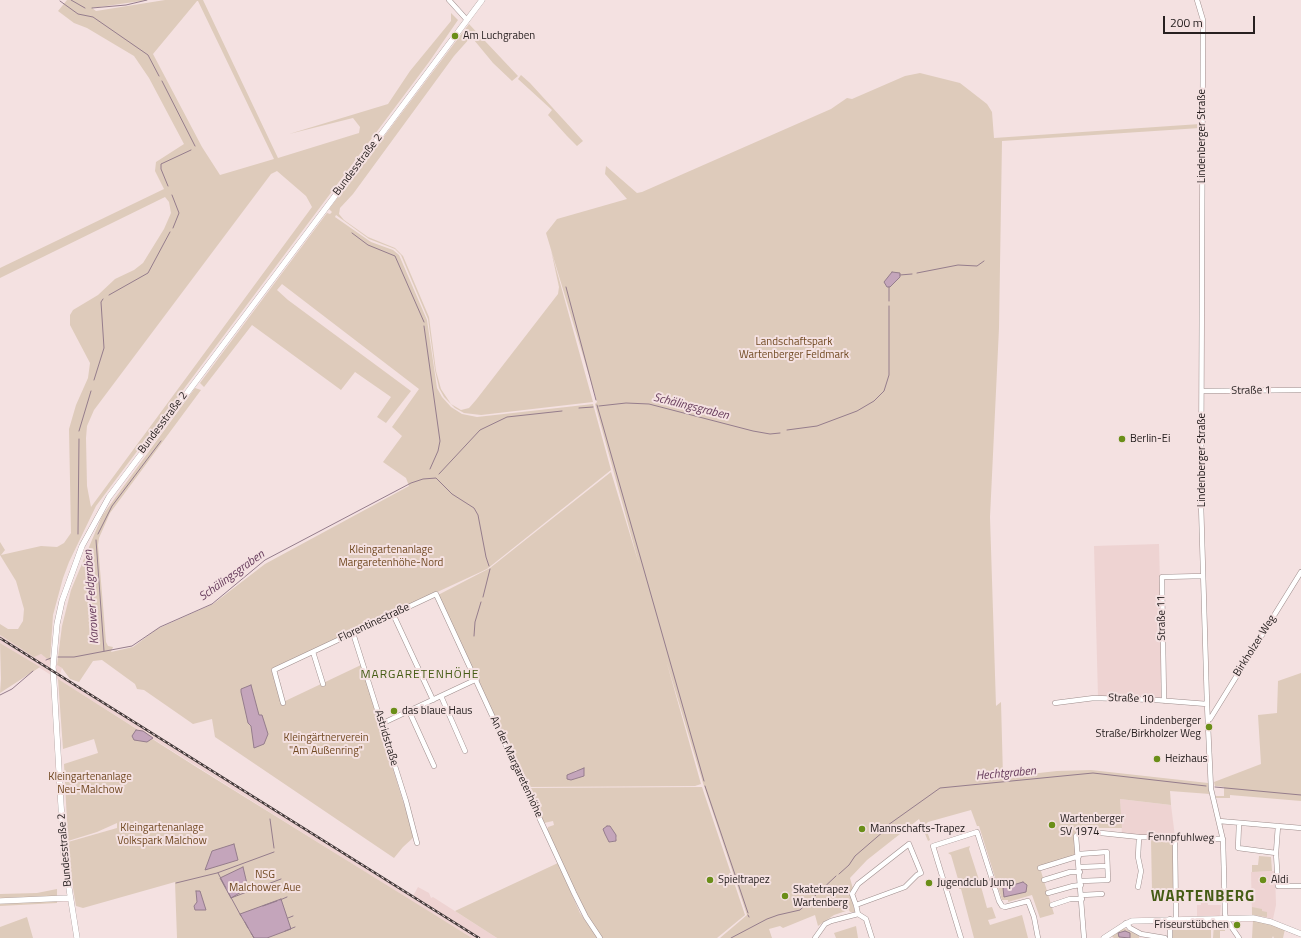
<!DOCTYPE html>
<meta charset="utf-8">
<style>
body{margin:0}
#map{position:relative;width:1301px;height:938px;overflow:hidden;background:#f4e1e1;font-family:"Titillium Web",sans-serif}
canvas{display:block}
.scale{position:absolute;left:1163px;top:16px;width:92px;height:18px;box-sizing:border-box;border:2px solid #272020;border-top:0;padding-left:5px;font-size:12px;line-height:14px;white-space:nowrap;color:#272020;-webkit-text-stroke:3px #f4e1e1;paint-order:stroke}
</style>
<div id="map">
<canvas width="1301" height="938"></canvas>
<div class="scale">200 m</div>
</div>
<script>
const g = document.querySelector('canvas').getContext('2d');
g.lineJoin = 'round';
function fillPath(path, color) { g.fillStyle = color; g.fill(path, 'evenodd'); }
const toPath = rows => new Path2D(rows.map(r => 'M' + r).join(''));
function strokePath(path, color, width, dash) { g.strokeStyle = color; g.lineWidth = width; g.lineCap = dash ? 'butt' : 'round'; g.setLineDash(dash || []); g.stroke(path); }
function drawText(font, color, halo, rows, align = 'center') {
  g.font = font + ' "Titillium Web",sans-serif'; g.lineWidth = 4; g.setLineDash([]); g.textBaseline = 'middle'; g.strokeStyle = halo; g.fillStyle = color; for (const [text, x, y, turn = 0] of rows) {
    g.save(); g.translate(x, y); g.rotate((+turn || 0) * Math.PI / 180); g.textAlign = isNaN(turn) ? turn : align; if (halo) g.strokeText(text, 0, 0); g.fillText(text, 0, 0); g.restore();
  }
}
fillPath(toPath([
 [1159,544,1163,700,1098,697,1094,546],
 [0,635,34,656,41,654,62,668,60,674,413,896,418,887,429,893,431,898,433,897,497,938,472,938,429,912,0,643],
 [1120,799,1171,805,1175,837,1122,835],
 [1275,871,1276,905,1273,919,1252,915,1251,872],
 [1201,900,1208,900,1208,905,1221,905,1220,915,1219,917,1197,917,1197,905,1201,905]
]), '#eed3d2');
fillPath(toPath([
 [67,0,148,0,92,8,96,11,165,0,203,0,278,158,359,133,360,127,353,118,289,134,388,104,410,71,451,21,451,13,458,20,429,62,96,506,69,562,63,578,53,615,50,661,41,654,34,657,0,635,0,624,8,629,18,629,23,621,24,609,16,581,0,555,0,542,5,550,1,555,41,546,57,547,64,543,71,533,69,429,76,405,88,378,90,363,70,325,70,315,73,310,98,295,115,279,134,270,143,263,164,229,171,213,169,202,165,197,0,278,0,268,164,189,155,171,156,162,184,144,149,78,134,56,87,28,74,23,58,11],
 [197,1,198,1,274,159,220,175,202,147,153,54],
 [277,171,306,196,312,207,91,507,87,486,86,438,87,426,94,410,271,174],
 [469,24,518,76,512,81,493,63,474,40,470,38,454,56,353,194,340,208,339,214,344,220,368,237,395,248,403,256,429,317,436,371,441,389,451,404,461,410,469,408,476,400,558,294,559,287,551,250,593,402,481,415,464,413,455,408,444,397,439,388,435,370,428,319,401,255,395,249,369,239,336,215,335,217,371,242,393,250,399,255,427,320,437,388,442,397,451,407,462,414,477,417,593,404,611,470,487,569,271,669,281,703,361,665,414,837,403,847,394,858,215,737,212,719,193,724,144,690,137,689,135,684,102,660,93,661,79,682,70,679,62,668,57,665,62,626,71,590,102,516,195,388,201,390,110,513,99,538,98,545,106,642,108,646,113,647,111,652,133,647,157,629,213,604,265,564,409,486,406,478,383,462,402,436,392,427,419,389,282,284,277,290,288,300,411,391,386,423,377,417,391,397,355,372,341,390,252,325,204,387,200,383,327,213,330,214,332,212,329,209],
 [920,73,960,83,987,104,992,112,994,138,1200,124,1200,128,1002,141,999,328,990,517,996,706,1001,702,1003,777,1057,771,1091,770,1208,783,1210,794,1170,791,1171,805,1120,799,1122,828,1083,828,1074,834,1077,853,1074,854,1075,857,1040,868,1054,914,1040,918,1032,895,1008,902,1008,900,1002,900,979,826,977,826,971,810,928,822,925,825,930,840,928,841,919,819,867,860,850,878,853,889,850,893,855,912,850,912,849,910,834,915,818,926,815,915,783,928,780,926,769,929,772,938,720,938,747,915,703,783,666,660,701,784,695,786,528,787,438,595,490,568,611,472,639,564,595,404,597,402,546,233,557,219,627,199,605,174,606,166,637,193,642,192,831,109,847,98,852,99,905,76],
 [576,770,584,776,569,780,574,772],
 [521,75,530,83,583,141,577,146,567,136,548,115,552,110,518,79],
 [0,643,40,667,0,693,1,679],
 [1301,673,1301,801,1230,795,1230,798,1216,798,1216,796,1224,796,1224,787,1215,786,1214,782,1261,764,1258,715,1277,713,1278,681],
 [58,679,198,768,472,938,177,938,175,882,83,908,76,906,70,870,68,842,117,828,117,823,97,832,68,841,64,764,98,753,94,739,63,749],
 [702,787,745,915,717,938,602,938,587,916,547,830,548,827,554,825,553,821,544,823,527,788],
 [610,826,617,838,614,842,609,842],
 [1151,840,1173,842,1174,890,1152,890],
 [970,846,969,849,979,880,981,882,980,883,987,908,992,907,996,918,988,920,990,925,1022,915,1028,938,974,938,961,889,959,889,960,886,951,855,948,853],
 [1259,856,1271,857,1272,871,1252,872,1252,865,1258,865],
 [558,863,580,913,598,938,497,938,455,911],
 [57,889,57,903,0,906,0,894,37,893],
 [1252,907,1262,909,1262,911,1267,912,1267,917,1252,915],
 [27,917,33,938,0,938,0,927],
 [1256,919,1285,929,1283,938,1274,938,1273,936,1272,938,1252,938,1253,920],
 [1214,924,1225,924,1225,931,1220,931,1220,938,1213,938],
 [856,926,858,938,836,938,834,933],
 [1173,927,1175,927,1175,930,1211,930,1211,938,1172,938],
 [1124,928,1139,936,1139,938,1114,938,1111,936]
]), '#decbbb');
const water = toPath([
 [892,272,900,273,900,277,890,287,887,287,884,282,892,272],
 [251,685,259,715,262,715,268,734,264,744,254,748,251,726,248,723,241,692,241,689,251,685],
 [136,730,143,731,153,738,147,742,134,740,132,736,136,730],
 [584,768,584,776,571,780,567,779,567,775,584,768],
 [607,826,610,826,616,835,616,841,609,842,605,834,603,829,607,826],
 [234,844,238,860,205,870,212,851,234,844],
 [243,867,248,888,231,898,220,878,243,867],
 [1023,882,1027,885,1026,892,1004,897,1003,888,1023,882],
 [196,891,200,891,206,910,195,910,194,906,197,902,196,891],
 [281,899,291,929,267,938,254,938,240,914,281,899],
 [1125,931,1130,933,1130,938,1119,937,1118,933,1125,931]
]);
fillPath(water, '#c4a5bb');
strokePath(water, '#957d8c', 1);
strokePath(toPath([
 [71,0,85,8],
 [60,1,78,14,93,17,148,55,159,76],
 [92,8,126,5,147,0],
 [162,81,195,146],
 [168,186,161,169,161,164,191,150],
 [172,195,179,213,173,228],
 [352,233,368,245,395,256,424,322],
 [917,273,958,265,977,266,984,261],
 [900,275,912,274],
 [566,287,596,400],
 [109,295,148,273,170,232],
 [889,301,889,287],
 [424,326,440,441,438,451,430,469],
 [94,380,104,348,101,302,103,299],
 [597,405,704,781],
 [599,406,626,403,649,404,753,431,770,434,780,433],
 [579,408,593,407],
 [787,430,817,426,857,411,874,401,884,391,889,375,889,306],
 [79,431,91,391],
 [439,474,480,430,507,417,562,411],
 [78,534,79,439],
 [98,534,112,506,161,441],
 [96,540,104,651],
 [483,597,490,569],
 [474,636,475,622,481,602],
 [58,657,74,657,132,646,160,627,212,604,265,560,411,483,423,479,436,478,452,494,474,508,478,515,486,557,489,566],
 [46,660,51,658],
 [0,695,12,689,33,671],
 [705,786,748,913],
 [1215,787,1301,795],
 [270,819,274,848],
 [218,873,226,888],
 [839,874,849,865,855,856,884,831,888,825,940,788,1093,773,1206,786],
 [176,883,217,873,274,852],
 [228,892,241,916],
 [231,898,281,879],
 [280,900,287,897],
 [263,906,277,901],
 [748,915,749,917],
 [288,918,293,916],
 [245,922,248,928],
 [285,931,295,927],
 [251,933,254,938],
 [731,938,767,919,778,915,800,910,836,876]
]), '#957d8c', 1);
const minor = toPath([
 [449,0,467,20],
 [1197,0,1203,20,1201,503,1207,704,1211,789,1223,840,1225,913,1226,919,1239,938],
 [1202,391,1301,390],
 [393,614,433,700],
 [353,633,406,801,417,843],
 [313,652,323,684],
 [441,696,465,751],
 [1164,701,1162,577,1203,576],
 [283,703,274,670,436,594,574,893,586,917,600,938],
 [1055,703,1094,698,1156,700,1207,704],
 [409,711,434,766],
 [1208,719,1210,719,1301,572],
 [381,724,477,679],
 [1219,821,1301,828],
 [1239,823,1238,848,1276,853],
 [1278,826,1276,853,1278,886,1301,886],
 [1175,839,1176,919],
 [1079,854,1107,852,1108,880,1081,881],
 [1080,867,1107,866],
 [1040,868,1079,856],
 [1044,880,1070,872,1080,872],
 [1138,887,1141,871,1138,857,1139,837],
 [1048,893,1073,886,1081,885],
 [1082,895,1102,894],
 [856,905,852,894,858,884,909,844,921,873,917,875,905,887,856,905,858,914],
 [1052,905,1070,899,1082,899],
 [1126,923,1130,928,1141,934,1165,938],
 [815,938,825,924,831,921,858,914,866,919,872,938],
 [961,938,933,846,977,832,999,901,1002,906,1005,907,1028,901,1034,917,1038,938],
 [1084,938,1076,836,1082,831,1139,837,1223,839],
 [1170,938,1170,919]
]);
const major = toPath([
 [0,901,69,898],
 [77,938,64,857,53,667,57,624,62,601,82,546,109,497,482,0],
 [1104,938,1124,925,1132,921,1253,918,1271,922,1301,934]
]);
strokePath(minor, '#9e8d8c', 5.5);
strokePath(major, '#9e8d8c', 6);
strokePath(minor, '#fff', 4.5);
strokePath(major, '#fff', 5.5);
const rail = toPath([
 [0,638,479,938]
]);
strokePath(rail, '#423939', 2.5);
strokePath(rail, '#f4e1e1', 1, [3]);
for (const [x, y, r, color] of [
 [455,36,4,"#6a8e18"],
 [1122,439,4,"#6a8e18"],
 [394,711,4,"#6a8e18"],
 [1209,727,4,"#6a8e18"],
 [1157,759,4,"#6a8e18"],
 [1052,825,4,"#6a8e18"],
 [862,829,4,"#6a8e18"],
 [710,880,4,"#6a8e18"],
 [1263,880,4,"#6a8e18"],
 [929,883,4,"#6a8e18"],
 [785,896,4,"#6a8e18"],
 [1237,925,4,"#6a8e18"]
]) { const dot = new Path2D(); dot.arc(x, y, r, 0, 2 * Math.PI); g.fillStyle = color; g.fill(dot); strokePath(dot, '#f4e1e1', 1.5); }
drawText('11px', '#272020', '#f4e1e1', [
 ["Am Luchgraben",463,36],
 ["Berlin-Ei",1130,439],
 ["das blaue Haus",402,711],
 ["Lindenberger",1201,721,"right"],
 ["Straße/Birkholzer Weg",1201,734,"right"],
 ["Heizhaus",1165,759],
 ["Wartenberger",1060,819],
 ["SV 1974",1060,832],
 ["Mannschafts-Trapez",870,829],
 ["Spieltrapez",718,880],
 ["Aldi",1271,880],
 ["Jugendclub Jump",937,883],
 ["Skatetrapez",793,890],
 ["Wartenberg",793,903],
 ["Friseurstübchen",1229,925,"right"]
], 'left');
drawText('11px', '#272020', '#f4e1e1', [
 ["Lindenberger Straße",1202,136,-90],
 ["Bundesstraße 2",358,165,-53],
 ["Straße 1",1251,391,-1],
 ["Bundesstraße 2",163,423,-53],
 ["Lindenberger Straße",1202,460,-90],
 ["Straße 11",1162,618,-91],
 ["Florentinestraße",374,623,-25],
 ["Birkholzer Weg",1255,646,-58],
 ["Straße 10",1131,699,2],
 ["Astridstraße",386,738,73],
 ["An der Margaretenhöhe",516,767,65],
 ["Fennpfuhlweg",1181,838,1],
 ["Bundesstraße 2",65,850,-95]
]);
drawText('11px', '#724a23', '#f4e1e1', [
 ["Landschaftspark",794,342],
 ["Wartenberger Feldmark",794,355],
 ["Kleingartenanlage",391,550],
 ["Margaretenhöhe-Nord",391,563],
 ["Kleingärtnerverein",326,738],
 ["\"Am Außenring\"",326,751],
 ["Kleingartenanlage",90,777],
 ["Neu-Malchow",90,790],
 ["Kleingartenanlage",162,828],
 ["Volkspark Malchow",162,841],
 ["NSG",265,875],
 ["Malchower Aue",265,888]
]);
drawText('italic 12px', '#673c5c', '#f4e1e1', [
 ["Schälingsgraben",691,407,14],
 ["Schälingsgraben",232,576,-36],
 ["Karower Feldgraben",92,597,-94],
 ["Hechtgraben",1006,774,-5]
]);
g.letterSpacing = '1px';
drawText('12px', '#455c15', '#f4e1e1', [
 ["MARGARETENHÖHE",420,675]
]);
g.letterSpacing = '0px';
g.letterSpacing = '1px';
drawText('bold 15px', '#455c15', '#f4e1e1', [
 ["WARTENBERG",1203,897]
]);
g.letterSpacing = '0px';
</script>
